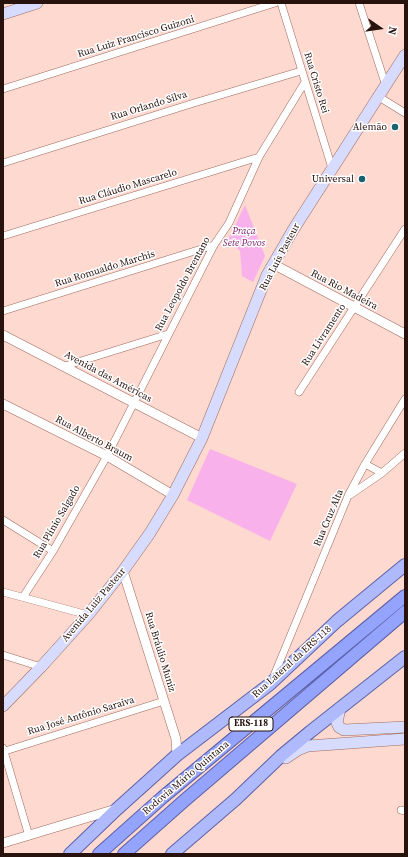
<!DOCTYPE html>
<meta charset="utf-8">
<style>
body{margin:0}
#map{position:relative;width:408px;height:857px;overflow:hidden;background:#fed9d0;font-family:"Source Serif 4",serif}
canvas{display:block}
.frame{position:absolute;inset:0;border:4px solid #27120d;pointer-events:none}
.north{position:absolute;left:360px;top:8px;width:40px;height:40px;-webkit-text-stroke:3px #fff;paint-order:stroke;rotate:103deg;font-size:11px;font-weight:700;line-height:16px;text-align:center;color:#27120d}
.north::after{content:'';display:block;margin:auto;width:14px;height:18px;background:#27120d;clip-path:polygon(50% 0,100% 100%,50% 72%,0 100%)}
</style>
<div id="map">
<canvas width="408" height="857"></canvas>
<div class="frame"></div>
<div class="north">N</div>
</div>
<script>
const g = document.querySelector('canvas').getContext('2d');
g.lineJoin = 'round';
function fillPath(path, color) { g.fillStyle = color; g.fill(path, 'evenodd'); }
const toPath = rows => new Path2D(rows.map(r => 'M' + r).join(''));
function strokePath(path, color, width, dash) { g.strokeStyle = color; g.lineWidth = width; g.lineCap = dash ? 'butt' : 'round'; g.setLineDash(dash || []); g.stroke(path); }
function drawText(font, color, halo, rows, align = 'center') {
  g.font = font + ' "Source Serif 4",serif'; g.lineWidth = 3; g.setLineDash([]); g.textBaseline = 'middle'; g.strokeStyle = halo; g.fillStyle = color; for (const [text, x, y, turn = 0] of rows) {
    g.save(); g.translate(x, y); g.rotate((+turn || 0) * Math.PI / 180); g.textAlign = isNaN(turn) ? turn : align; if (halo) g.strokeText(text, 0, 0); g.fillText(text, 0, 0); g.restore();
  }
}
fillPath(toPath([
 [245,205,265,256,253,282,242,276,240,251,228,240],
 [210,449,297,484,270,541,187,500]
]), '#f8b1ea');
const minor = toPath([
 [281,3,332,168],
 [359,3,386,86],
 [3,89,275,3],
 [379,97,405,113],
 [3,163,194,103,301,71],
 [3,236,259,157],
 [3,311,214,245],
 [65,366,168,334],
 [299,392,405,229],
 [365,464,382,473],
 [350,495,382,473,405,453],
 [3,520,53,551],
 [3,592,88,615],
 [23,597,53,551,107,456,214,245,229,223,259,157,305,82],
 [3,655,41,667],
 [273,678,348,496,365,464,405,399],
 [3,748,29,836],
 [5,751,164,701],
 [401,810,405,811]
]);
const tertiary = toPath([
 [273,264,405,334],
 [3,335,202,438],
 [3,404,107,456,173,495],
 [123,571,176,739,177,755],
 [3,843,116,809]
]);
const secondary = toPath([
 [3,14,37,3],
 [3,706,41,667,88,615,123,571,150,533,173,495,202,438,267,275,293,230,405,55],
 [340,708,337,723,339,727,344,730,405,727],
 [286,758,298,750,308,746,405,739]
]);
const primary = toPath([
 [70,854,117,809,177,755,270,684,337,621,405,565],
 [172,854,236,799,281,756,310,732,405,657]
]);
const trunk = toPath([
 [99,854,163,797,405,596],
 [124,854,185,800,405,612]
]);
strokePath(minor, '#a06b5e', 8);
strokePath(tertiary, '#a06b5e', 10);
strokePath(secondary, '#a06b5e', 12);
strokePath(primary, '#5c61a8', 14);
strokePath(trunk, '#5c61a8', 14);
strokePath(minor, '#fff', 7);
strokePath(tertiary, '#fff', 9);
strokePath(secondary, '#d7dcfe', 11);
strokePath(primary, '#afbafd', 12);
strokePath(trunk, '#94a3fc', 12);
for (const [x, y, r, color] of [
 [395,127,4,"#196271"],
 [362,179,4,"#196271"]
]) { const dot = new Path2D(); dot.arc(x, y, r, 0, 2 * Math.PI); g.fillStyle = color; g.fill(dot); strokePath(dot, '#fff', 1.5); }
for (const [x, y, w] of [
 [251,724,44]
]) { const box = new Path2D(); box.roundRect(x - w / 2, y - 7, w, 14, 3); g.fillStyle = '#fff'; g.fill(box); strokePath(box, '#27120d', 1); }
drawText('bold 9px', '#27120d', null, [
 ["ERS-118",251,724]
]);
drawText('10px', '#27120d', '#fff', [
 ["Rua Luiz Francisco Guizoni",136,37,-17],
 ["Rua Cristo Rei",316,83,73],
 ["Rua Orlando Silva",149,106,-17],
 ["Rua Cláudio Mascarelo",128,187,-17],
 ["Rua Luís Pasteur",280,257,-62],
 ["Rua Romualdo Marchis",105,269,-17],
 ["Rua Leopoldo Brentano",183,284,-62],
 ["Rua Rio Madeira",344,290,28],
 ["Rua Livramento",324,335,-57],
 ["Avenida das Américas",108,377,28],
 ["Rua Alberto Braum",94,439,28],
 ["Rua Cruz Alta",329,518,-67],
 ["Rua Plínio Salgado",57,522,-60],
 ["Avenida Luiz Pasteur",94,605,-50],
 ["Rua Bráulio Muniz",160,652,73],
 ["Rua Lateral da ERS-118",292,662,-42],
 ["Rua José Antônio Saraiva",81,716,-17],
 ["Rodovia Mário Quintana",186,778,-40]
]);
drawText('10px', '#27120d', '#fff', [
 ["Alemão",387,127],
 ["Universal",354,179]
], 'right');
drawText('italic 10px', '#771f6b', '#fff', [
 ["Praça",244,231],
 ["Sete Povos",244,243]
]);
</script>
